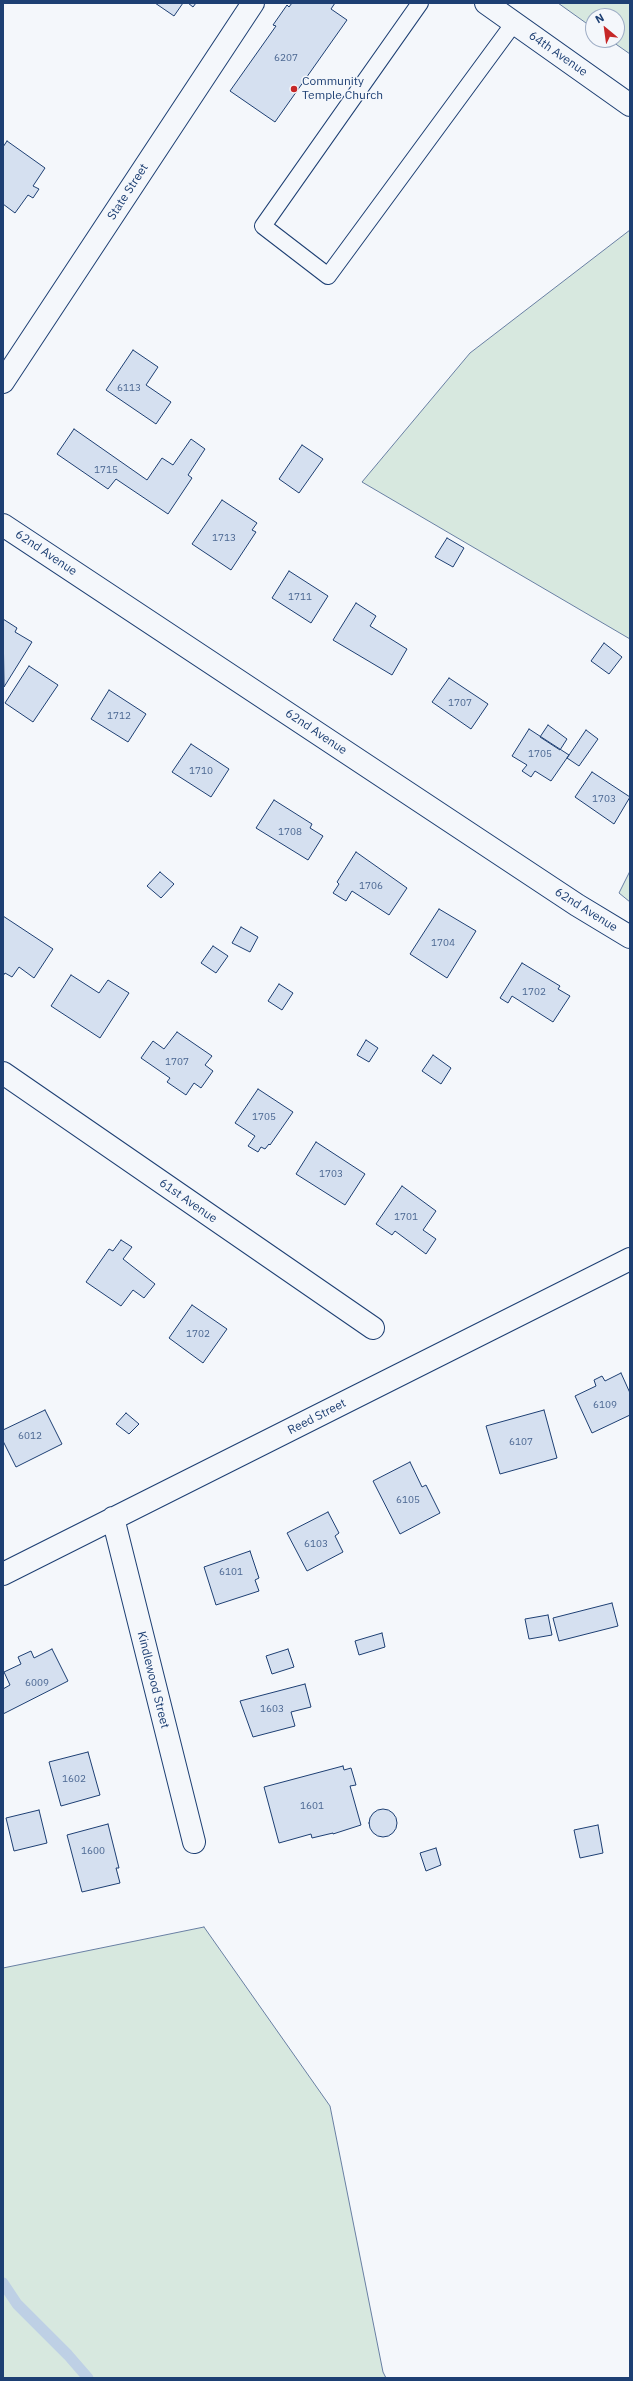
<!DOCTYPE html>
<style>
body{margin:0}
#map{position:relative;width:633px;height:2381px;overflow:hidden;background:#f4f7fb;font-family:"IBM Plex Sans",sans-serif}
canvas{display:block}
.frame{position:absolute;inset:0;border:4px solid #1d3f73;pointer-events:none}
.north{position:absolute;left:585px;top:8px;width:40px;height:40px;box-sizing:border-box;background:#f4f7fb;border:1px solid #9eadc5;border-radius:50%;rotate:331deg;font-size:11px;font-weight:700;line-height:16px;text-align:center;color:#1d3f73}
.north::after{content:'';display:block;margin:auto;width:14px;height:18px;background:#c62828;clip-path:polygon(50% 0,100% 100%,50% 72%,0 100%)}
</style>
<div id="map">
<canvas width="633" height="2381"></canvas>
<div class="frame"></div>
<div class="north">N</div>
</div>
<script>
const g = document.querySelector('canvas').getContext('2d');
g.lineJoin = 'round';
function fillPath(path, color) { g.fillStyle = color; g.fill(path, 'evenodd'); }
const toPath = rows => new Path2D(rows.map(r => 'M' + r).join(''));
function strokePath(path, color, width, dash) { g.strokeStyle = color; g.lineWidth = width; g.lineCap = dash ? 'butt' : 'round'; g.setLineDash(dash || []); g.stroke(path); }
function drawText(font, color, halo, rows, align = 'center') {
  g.font = font + ' "IBM Plex Sans",sans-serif'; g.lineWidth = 3; g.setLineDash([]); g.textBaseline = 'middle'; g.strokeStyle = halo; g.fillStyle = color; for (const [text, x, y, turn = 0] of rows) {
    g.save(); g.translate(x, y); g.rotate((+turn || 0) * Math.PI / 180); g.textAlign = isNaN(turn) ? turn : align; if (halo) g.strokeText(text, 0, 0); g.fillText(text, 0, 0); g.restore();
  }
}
const green = toPath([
 [558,3,630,3,630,54,610,40,617,40,617,16,593,16,593,28,558,3],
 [630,230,630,639,362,482,470,353,630,230],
 [630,871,630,902,619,893,630,871],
 [204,1927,330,2106,383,2372,386,2378,3,2378,3,1968,204,1927]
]);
fillPath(green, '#d7e8df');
strokePath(green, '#687fa3', 1);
strokePath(toPath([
 [3,2283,17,2304,68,2355,88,2378]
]), '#bed0e5', 11);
const building = toPath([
 [155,3,183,3,174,16,155,3],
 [188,3,196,3,193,7,188,3],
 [292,3,335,3,331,9,347,20,275,122,230,91,276,26,273,25,287,5,289,7,292,3],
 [7,141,45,168,33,186,39,189,33,198,28,195,15,213,3,204,3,147,7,141],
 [133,350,158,367,146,385,171,402,156,424,106,390,133,350],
 [74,429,147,480,162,458,173,465,191,439,205,449,188,475,192,478,168,514,116,479,108,489,57,454,74,429],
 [302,445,323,459,299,493,279,479,302,445],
 [222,500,257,523,252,530,256,532,231,570,192,544,222,500],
 [447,538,464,548,453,567,435,557,447,538],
 [289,571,328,596,311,623,272,598,289,571],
 [356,603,376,616,370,626,407,649,392,675,333,640,356,603],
 [3,619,17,628,15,632,32,642,4,687,3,619],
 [604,643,622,657,609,674,591,661,604,643],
 [29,666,58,685,33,722,5,703,29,666],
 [449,678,488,704,471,729,432,702,449,678],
 [109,690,146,714,128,742,91,719,109,690],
 [548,725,567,739,560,750,540,737,548,725],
 [529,729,569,755,551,781,535,771,531,777,522,771,527,765,512,756,529,729],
 [586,730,598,739,579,766,567,758,586,730],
 [191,744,229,769,211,797,172,772,191,744],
 [592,772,630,797,614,824,575,797,592,772],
 [274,800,312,824,310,828,323,836,308,860,256,828,274,800],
 [356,852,407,888,389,915,352,891,346,901,333,893,339,884,337,882,356,852],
 [160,872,174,884,161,898,147,886,160,872],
 [439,909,476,931,447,978,410,954,439,909],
 [3,916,53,949,34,978,19,967,12,977,5,973,3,976,3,916],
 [241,927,258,937,250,952,232,943,241,927],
 [213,946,228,956,216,973,201,963,213,946],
 [522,963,560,986,558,989,570,996,553,1022,512,996,508,1003,500,998,522,963],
 [71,975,99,993,108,980,129,993,100,1038,51,1006,71,975],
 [279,984,293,993,282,1010,268,1001,279,984],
 [177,1032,212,1056,205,1065,213,1071,201,1088,194,1083,186,1095,167,1082,170,1078,141,1058,153,1041,164,1049,177,1032],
 [366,1040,378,1048,369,1062,357,1055,366,1040],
 [433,1055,451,1068,441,1084,422,1071,433,1055],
 [258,1089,293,1112,270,1145,269,1144,265,1149,261,1147,258,1152,248,1146,255,1136,235,1123,258,1089],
 [316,1142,365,1174,345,1205,296,1174,316,1142],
 [402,1186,436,1211,423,1230,436,1239,426,1254,395,1231,392,1235,376,1224,402,1186],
 [121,1240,132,1247,123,1259,155,1284,144,1298,133,1290,121,1306,86,1282,109,1249,113,1251,121,1240],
 [192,1305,227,1329,203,1363,169,1338,192,1305],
 [621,1373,630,1393,630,1415,592,1433,575,1396,596,1386,594,1380,602,1376,605,1381,621,1373],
 [45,1410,62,1444,16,1467,3,1441,3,1430,45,1410],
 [544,1410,557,1458,500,1474,486,1426,544,1410],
 [126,1413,139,1424,129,1434,116,1424,126,1413],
 [410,1462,422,1487,426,1485,440,1513,400,1534,373,1481,410,1462],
 [328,1512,339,1533,335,1536,343,1552,307,1571,287,1533,328,1512],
 [250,1551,259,1578,255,1580,259,1591,216,1605,204,1567,250,1551],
 [612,1603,618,1626,559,1641,553,1618,612,1603],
 [548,1615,552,1635,529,1639,525,1619,548,1615],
 [382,1633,385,1647,359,1655,355,1641,382,1633],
 [52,1649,68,1681,3,1714,3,1689,10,1685,4,1672,21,1664,18,1657,31,1651,34,1658,52,1649],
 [288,1649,294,1667,272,1674,266,1656,288,1649],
 [305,1684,311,1707,291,1712,295,1726,253,1737,240,1701,305,1684],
 [88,1752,100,1795,61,1806,49,1762,88,1752],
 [343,1766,344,1770,351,1768,356,1785,350,1786,361,1825,333,1834,333,1833,312,1838,311,1834,279,1843,264,1787,343,1766],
 '369 1823a14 14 0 1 1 28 0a14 14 0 1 1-28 0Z',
 [39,1810,47,1843,14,1851,6,1818,39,1810],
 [108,1824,119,1868,116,1868,120,1883,82,1892,67,1835,108,1824],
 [598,1825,603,1853,580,1858,574,1830,598,1825],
 [436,1848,441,1865,426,1871,420,1853,436,1848]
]);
fillPath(building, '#d5e0f0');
strokePath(building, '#1d3f73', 1);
const service = toPath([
 [420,3,263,226,328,276,514,23]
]);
const minor = toPath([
 [486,3,630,105],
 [3,382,253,3],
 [3,525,577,905,630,937],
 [3,1073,373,1328],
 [113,1518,194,1842],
 [3,1574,630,1259]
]);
strokePath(service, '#1d3f73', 18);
strokePath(minor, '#1d3f73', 24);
strokePath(service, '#f4f7fb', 16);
strokePath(minor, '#f4f7fb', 22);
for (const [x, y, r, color] of [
 [294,89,4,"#c62828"]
]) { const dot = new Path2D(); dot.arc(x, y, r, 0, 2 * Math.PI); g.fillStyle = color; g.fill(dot); strokePath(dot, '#f4f7fb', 1.5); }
drawText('10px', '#4b6792', null, [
 ["6207",286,58],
 ["6113",129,388],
 ["1715",106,470],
 ["1713",224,538],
 ["1711",300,597],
 ["1707",460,703],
 ["1712",119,716],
 ["1705",540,754],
 ["1710",201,771],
 ["1703",604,799],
 ["1708",290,832],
 ["1706",371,886],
 ["1704",443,943],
 ["1702",534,992],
 ["1707",177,1062],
 ["1705",264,1117],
 ["1703",331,1174],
 ["1701",406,1217],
 ["1702",198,1334],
 ["6109",605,1405],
 ["6012",30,1436],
 ["6107",521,1442],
 ["6105",408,1500],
 ["6103",316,1544],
 ["6101",231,1572],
 ["6009",37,1683],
 ["1603",272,1709],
 ["1602",74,1779],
 ["1601",312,1806],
 ["1600",93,1851]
]);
drawText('12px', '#1d3f73', '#f4f7fb', [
 ["64th Avenue",558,54,35],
 ["State Street",128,192,-57],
 ["62nd Avenue",46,553,34],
 ["62nd Avenue",316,732,34],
 ["62nd Avenue",586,910,32],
 ["61st Avenue",188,1201,35],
 ["Reed Street",317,1417,-27],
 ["Kindlewood Street",153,1680,76]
]);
drawText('12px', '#1d3f73', '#f4f7fb', [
 ["Community",302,82],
 ["Temple Church",302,96]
], 'left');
</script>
